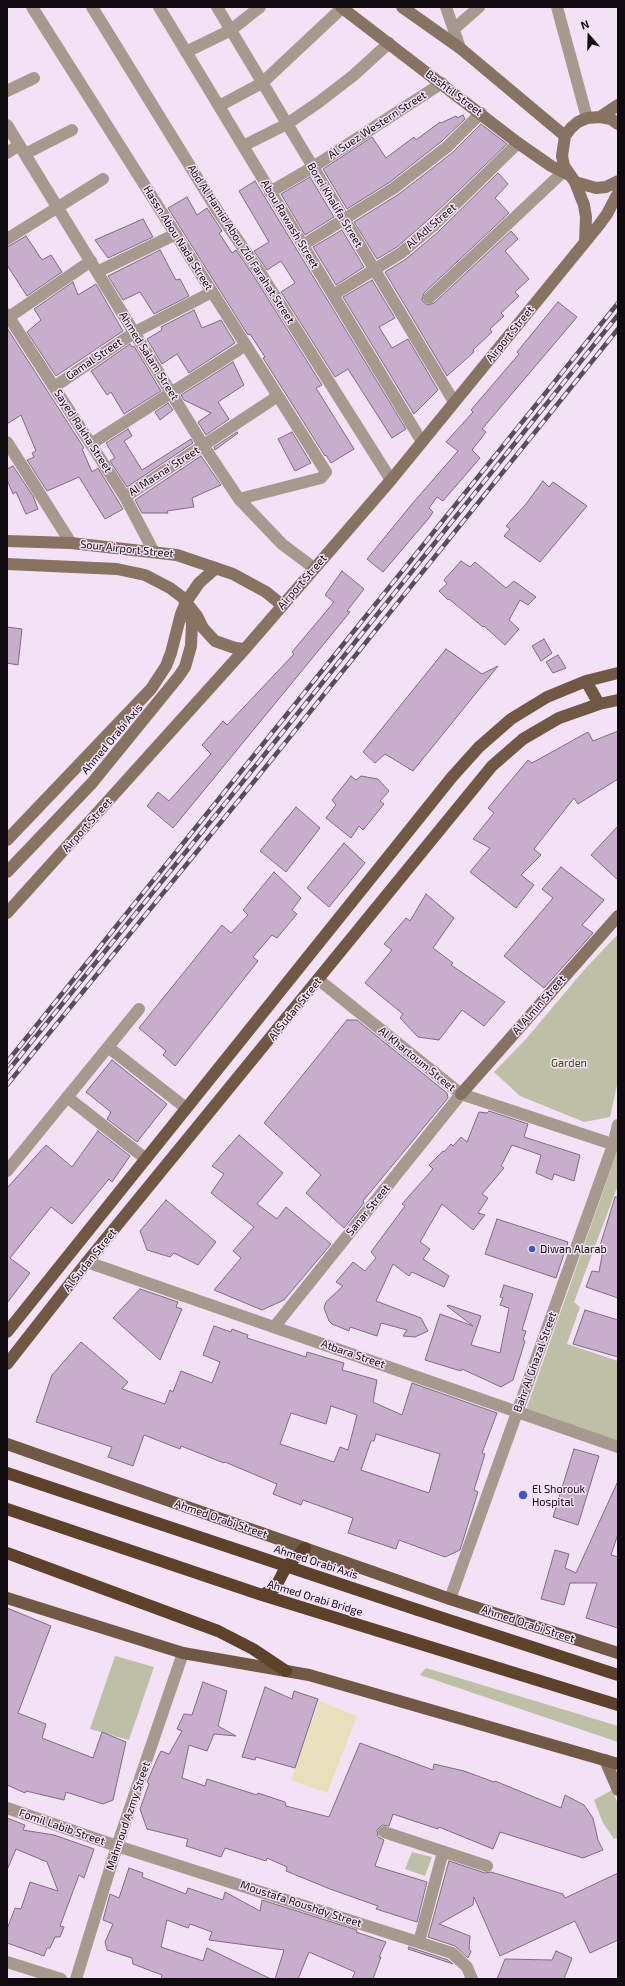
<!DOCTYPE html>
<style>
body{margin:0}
#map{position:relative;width:625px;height:1986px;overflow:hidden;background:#f3e2f5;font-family:"Exo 2",sans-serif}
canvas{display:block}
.frame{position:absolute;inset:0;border:8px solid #0f0a10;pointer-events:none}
.north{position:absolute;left:569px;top:16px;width:40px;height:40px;-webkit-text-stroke:3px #f3e2f5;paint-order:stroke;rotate:340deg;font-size:11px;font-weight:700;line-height:16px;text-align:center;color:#0f0a10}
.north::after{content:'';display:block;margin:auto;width:14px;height:18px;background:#0f0a10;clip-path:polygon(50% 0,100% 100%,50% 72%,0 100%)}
</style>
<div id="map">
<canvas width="625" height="1986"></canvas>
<div class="frame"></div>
<div class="north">N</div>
</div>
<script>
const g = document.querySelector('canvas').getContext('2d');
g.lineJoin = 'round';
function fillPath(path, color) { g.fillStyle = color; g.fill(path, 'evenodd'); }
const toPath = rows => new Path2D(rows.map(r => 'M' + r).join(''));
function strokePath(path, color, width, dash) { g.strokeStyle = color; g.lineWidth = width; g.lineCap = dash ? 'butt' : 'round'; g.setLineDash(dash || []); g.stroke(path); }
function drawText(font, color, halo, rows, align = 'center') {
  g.font = font + ' "Exo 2",sans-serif'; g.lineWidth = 3; g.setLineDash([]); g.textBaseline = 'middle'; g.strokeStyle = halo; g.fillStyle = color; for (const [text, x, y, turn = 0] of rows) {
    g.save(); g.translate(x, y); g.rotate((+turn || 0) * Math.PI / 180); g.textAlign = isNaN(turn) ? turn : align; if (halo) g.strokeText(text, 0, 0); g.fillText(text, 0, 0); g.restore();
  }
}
fillPath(toPath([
 [618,934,618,1081,610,1117,584,1122,520,1096,494,1072,526,1039,584,970],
 [617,1152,618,1152,618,1185,574,1302,580,1307,567,1344,618,1361,618,1441,526,1410],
 [115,1656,154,1667,129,1740,90,1729],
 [426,1668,618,1726,618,1742,420,1675],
 [612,1790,618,1804,618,1838,614,1839,603,1823,594,1800],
 [412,1852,432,1857,425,1876,405,1869]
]), '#bdbfa7');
fillPath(toPath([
 [319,1701,357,1716,327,1793,291,1780]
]), '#e9dfba');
const building = toPath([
 [463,115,465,119,442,141,390,182,347,209,323,169,372,137,386,158,414,137,416,140,440,122,441,123,456,116,457,118,463,115],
 [481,124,507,144,428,220,397,247,377,259,354,222,399,194,452,153,481,124],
 [498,173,508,184,495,198,509,213,424,293,422,300,427,305,434,303,511,231,518,239,505,251,529,279,515,292,519,296,501,313,504,316,490,329,492,332,473,350,474,352,447,376,385,272,406,259,438,232,498,173],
 [310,177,334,217,305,235,281,194,310,177],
 [255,181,406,429,392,438,348,369,335,377,281,292,295,283,281,261,267,270,254,251,269,242,239,191,255,181],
 [187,197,197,215,207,208,222,231,219,233,232,253,236,250,255,278,322,385,316,388,354,449,331,463,326,455,325,456,263,358,265,357,250,334,248,335,168,208,187,197],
 [143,219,153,237,108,258,95,240,143,219],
 [342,230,364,267,336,285,313,247,342,230],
 [26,236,42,260,51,255,62,272,27,296,7,265,7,247,26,236],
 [160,250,176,280,180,279,189,296,154,314,140,292,123,300,108,276,160,250],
 [372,280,395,318,379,327,392,348,408,339,438,390,414,414,343,297,372,280],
 [73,282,78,295,96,284,123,331,56,376,27,332,41,320,34,309,73,282],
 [558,302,577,317,482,429,486,432,472,450,480,458,443,501,437,497,429,508,433,512,429,518,383,572,367,559,412,504,458,451,446,442,473,412,471,410,519,354,517,352,558,302],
 [194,310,202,328,221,320,235,343,189,373,177,354,162,364,147,339,162,330,161,327,194,310],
 [7,328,84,448,82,449,92,472,98,468,123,509,105,519,79,477,47,491,27,460,34,457,32,453,36,451,21,415,7,424,7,328],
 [130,344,132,347,134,346,161,391,124,414,111,392,107,395,91,371,130,344],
 [233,362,244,385,218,402,229,419,206,435,198,422,211,413,184,400,181,395,233,362],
 [168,403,173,410,160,420,155,412,168,403],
 [128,429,132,436,124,441,142,470,191,439,193,443,127,487,110,461,115,458,106,443,128,429],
 [237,432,238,433,215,450,214,447,237,432],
 [292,432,311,463,295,471,278,439,292,432],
 [201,456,221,485,192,498,194,507,167,511,168,513,142,513,135,500,201,456],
 [13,466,33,496,38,509,26,514,16,492,13,494,7,480,7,469,13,466],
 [543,481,549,487,553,482,587,506,540,562,504,536,510,529,506,526,526,504,543,481],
 [461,561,470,567,475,562,506,588,514,581,536,597,528,605,520,600,509,620,519,629,505,645,484,626,483,627,449,599,448,600,439,591,447,584,444,580,461,561],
 [342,571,364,589,347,611,350,612,173,828,147,806,158,792,169,801,211,754,202,745,223,721,227,725,294,654,292,652,334,602,325,595,342,571],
 [7,627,22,629,18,665,7,663,7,627],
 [544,639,552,653,541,661,532,646,544,639],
 [446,649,482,674,498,666,413,771,385,754,375,763,363,752,446,649],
 [558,655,566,668,553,673,546,662,558,655],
 [618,731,618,779,578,804,574,798,534,849,541,855,521,875,534,885,516,908,470,872,490,848,473,839,494,813,488,808,528,760,532,763,588,732,593,741,618,731],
 [351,776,356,780,361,776,378,779,389,791,380,801,384,804,363,830,359,826,351,838,326,818,336,805,332,800,351,776],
 [296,807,320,828,286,872,260,851,296,807],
 [618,826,618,880,591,855,618,826],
 [344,843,365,863,329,907,307,888,344,843],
 [561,867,604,900,582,925,593,933,544,988,504,956,553,898,542,889,561,867],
 [274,872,301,898,292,910,297,914,277,938,272,935,253,957,258,961,175,1066,163,1055,166,1051,139,1028,222,925,231,933,248,915,243,910,274,872],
 [426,894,454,918,433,948,453,963,451,965,505,1002,484,1026,462,1010,439,1040,418,1037,400,1018,403,1014,365,983,392,950,384,944,406,918,410,921,426,894],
 [347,1020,357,1020,447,1093,448,1098,363,1201,364,1203,344,1228,306,1193,321,1175,264,1123,347,1020],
 [112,1060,167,1104,137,1142,107,1119,111,1112,86,1092,112,1060],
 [489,1111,528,1124,524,1137,580,1155,574,1181,554,1174,552,1180,536,1173,541,1155,512,1145,501,1166,504,1168,482,1194,488,1198,478,1213,485,1215,473,1230,442,1204,420,1242,430,1249,423,1259,449,1276,444,1287,412,1272,409,1276,393,1264,376,1301,421,1318,428,1331,415,1337,403,1336,407,1330,381,1323,377,1336,350,1327,349,1331,332,1324,329,1321,324,1308,326,1302,343,1286,336,1282,353,1262,365,1271,376,1258,371,1252,405,1206,402,1204,433,1169,429,1165,443,1151,444,1152,451,1144,453,1146,461,1137,467,1142,479,1112,487,1113,489,1111],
 [98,1131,130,1156,112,1182,109,1179,72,1224,51,1207,10,1258,30,1273,7,1303,7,1188,46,1145,72,1167,98,1131],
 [239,1135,283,1173,257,1204,277,1219,286,1207,331,1244,284,1300,262,1310,214,1290,241,1258,233,1251,254,1227,211,1193,224,1174,212,1166,239,1135],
 [615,1197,618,1197,618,1298,586,1287,592,1271,599,1272,603,1250,599,1249,615,1197],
 [166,1200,216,1242,198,1265,174,1253,170,1257,147,1250,140,1231,166,1200],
 [497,1219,568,1242,556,1278,485,1254,497,1219],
 [504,1285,533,1294,522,1330,526,1331,523,1340,525,1341,513,1380,501,1387,462,1369,461,1371,425,1360,440,1314,473,1326,447,1306,448,1305,481,1316,471,1345,500,1353,509,1308,500,1305,503,1298,500,1297,504,1285],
 [140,1289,178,1302,176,1307,182,1309,160,1360,113,1318,140,1289],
 [585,1310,618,1320,618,1357,573,1344,585,1310],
 [214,1326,231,1332,232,1329,248,1335,247,1338,306,1357,307,1352,344,1363,342,1370,377,1380,373,1402,402,1415,412,1383,497,1413,482,1453,485,1454,474,1490,478,1492,460,1550,445,1557,399,1540,396,1549,348,1533,353,1518,303,1500,301,1505,273,1494,277,1484,225,1462,224,1463,181,1446,180,1449,144,1435,133,1466,108,1457,112,1447,36,1422,52,1375,81,1342,128,1382,122,1389,165,1404,170,1390,173,1392,181,1371,212,1383,220,1362,203,1355,214,1326],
 [331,1406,357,1415,348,1450,340,1447,334,1462,280,1444,291,1413,326,1424,331,1406],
 [376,1434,440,1454,429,1493,361,1470,371,1441,374,1441,376,1434],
 [574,1449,599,1456,578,1525,553,1517,574,1449],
 [618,1481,618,1534,611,1555,618,1557,618,1628,586,1618,597,1583,570,1583,564,1605,541,1599,555,1550,569,1554,565,1568,576,1573,618,1481],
 [7,1608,51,1626,18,1713,46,1724,42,1738,93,1758,102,1732,126,1742,113,1800,103,1804,66,1792,64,1800,26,1791,25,1793,7,1785,7,1608],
 [203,1682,227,1691,218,1726,236,1736,214,1734,207,1751,189,1745,182,1778,205,1786,207,1779,257,1795,258,1793,285,1802,286,1806,329,1817,360,1743,433,1770,434,1764,464,1771,494,1782,495,1781,561,1808,565,1795,584,1805,593,1818,598,1840,603,1850,583,1858,500,1832,493,1849,439,1827,438,1829,393,1814,389,1826,382,1825,377,1830,378,1837,384,1840,375,1866,427,1882,417,1922,376,1909,378,1906,330,1889,286,1871,287,1867,267,1858,266,1861,225,1848,221,1857,186,1846,188,1839,147,1829,140,1809,149,1784,147,1782,157,1759,161,1751,169,1754,182,1731,177,1729,184,1714,192,1715,203,1682],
 [265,1687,292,1699,294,1691,318,1699,295,1768,256,1757,255,1760,242,1757,265,1687],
 [7,1818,25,1825,23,1830,54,1835,94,1849,84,1878,79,1875,60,1926,64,1927,60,1937,55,1937,50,1948,47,1948,44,1956,7,1943,7,1929,15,1908,21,1909,30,1882,58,1891,47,1862,16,1849,7,1870,7,1818],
 [449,1861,485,1873,491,1872,563,1894,565,1898,618,1873,618,1940,590,1953,575,1921,500,1956,474,1897,473,1905,439,1924,470,1936,469,1949,471,1951,468,1958,455,1946,428,1937,449,1861],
 [129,1868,143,1873,142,1877,186,1894,188,1888,223,1900,225,1892,260,1911,262,1900,357,1930,356,1932,386,1942,379,1957,381,1957,373,1979,352,1979,355,1972,309,1952,298,1979,275,1979,284,1950,209,1940,212,1932,190,1924,188,1928,167,1920,161,1947,203,1961,207,1948,271,1979,161,1979,162,1975,133,1964,132,1958,107,1950,105,1942,113,1924,103,1920,110,1894,119,1898,129,1868],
 [409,1947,448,1960,453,1964,408,1949,409,1947],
 [556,1951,572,1958,564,1979,497,1979,505,1959,552,1960,556,1951]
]);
fillPath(building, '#c8adcc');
strokePath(building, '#7d6d7f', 1);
strokePath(toPath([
 [32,7,326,472,321,478,239,499],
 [92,7,217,210,261,274,391,480],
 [159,7,422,442],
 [217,7,454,402],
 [446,7,460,48],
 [557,7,587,118],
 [454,29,479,7],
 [186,52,231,30,260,7],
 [7,91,34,78],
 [219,106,262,83,342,8],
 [7,125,203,445,239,499,282,544,314,568],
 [243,146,287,124,319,102,354,75,389,43],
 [7,153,19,145],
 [25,154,72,130],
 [270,192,313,167,442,83],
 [7,239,103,179],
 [303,245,394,188,447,147,481,113],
 [97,272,176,234],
 [333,295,401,253,433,226,518,143],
 [429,298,563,172],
 [7,314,125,497,154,552],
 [9,317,91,261],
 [54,387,135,332,212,292],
 [7,442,71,543],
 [91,444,246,345],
 [125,497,278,396],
 [319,980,461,1094,618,1146],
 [108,1047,186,1108],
 [67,1097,146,1159],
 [7,1171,139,1009],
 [87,1262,618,1447],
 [275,1326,461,1094],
 [450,1599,613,1145,618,1125],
 [7,1808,117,1846,452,1953,467,1967,472,1979],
 [384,1832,487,1866],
 [419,1942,443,1852],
 [7,1962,61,1979],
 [76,1979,117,1846,183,1653]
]), '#a8998e', 12);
strokePath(toPath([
 [341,7,518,143,551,166,569,175],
 [402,7,460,48,565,136],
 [600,117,618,105],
 [618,124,611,119,600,117,587,118,578,122,571,128,565,136,562,156,564,166,575,182,596,188,606,187,618,181],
 [575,182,584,205,586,217,585,242],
 [7,541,71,543,177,555,233,574,266,592,282,605],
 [7,564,117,569,145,575,170,588,182,597,197,616,203,628,215,641,235,648,245,649],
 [7,840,151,689,166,666,171,653,181,614,186,602,199,583,216,568],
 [7,872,92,783,179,676,185,667,191,646,192,623,186,602],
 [7,913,245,649,391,480,599,225,607,214,618,193],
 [461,1094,618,916],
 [605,1760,618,1790]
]), '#887363', 12);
strokePath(toPath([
 [586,681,599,704],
 [7,1332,452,777,479,747,511,719,547,697,586,681,618,673],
 [7,1364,87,1262,492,766,523,739,559,718,599,704,618,700],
 [7,1444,450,1599,618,1653],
 [7,1598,183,1653,309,1675,618,1764]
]), '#715844', 12);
strokePath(toPath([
 [7,1509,262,1595,618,1705],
 [7,1553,218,1631,253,1649,286,1671],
 [262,1595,275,1588,286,1567,305,1548],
 [418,1610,618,1675]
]), '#5d412a', 12);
const rail = toPath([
 [7,1062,618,303],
 [7,1072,245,779,618,315],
 [7,1085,252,784,618,329]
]);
strokePath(rail, '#564e58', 4.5);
strokePath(rail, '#f3e2f5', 3, [9]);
strokePath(toPath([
 [7,1473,418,1610]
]), '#5d412a', 12);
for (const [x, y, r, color] of [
 [532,1249,4,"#3d56c9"],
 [523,1495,5,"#3d56c9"]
]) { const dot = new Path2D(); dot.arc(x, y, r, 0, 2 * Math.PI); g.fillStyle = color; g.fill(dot); strokePath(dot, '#f3e2f5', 1.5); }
drawText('11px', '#0f0a10', '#f3e2f5', [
 ["Bashtil Street",454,93,37],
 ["Al Suez Western Street",377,125,-33],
 ["Borei Khalifa Street",335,205,59],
 ["Abou Rawash Street",290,224,59],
 ["Al Adl Street",431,226,-41],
 ["Hassn Abou Nada Street",178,238,58],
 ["Abd Al Hamid Abou Zid Farahat Street",241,244,57],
 ["Airport Street",510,334,-51],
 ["Ahmed Salam Street",149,356,58],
 ["Gamal Street",94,359,-34],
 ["Sayed Rakha Street",83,431,57],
 ["Al Masna' Street",164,471,-33],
 ["Sour Airport Street",127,549,6],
 ["Airport Street",302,582,-49],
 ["Ahmed Orabi Axis",112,739,-50],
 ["Airport Street",87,825,-48],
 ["Al Almin Street",539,1005,-49],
 ["Al Sudan Street",295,1009,-51],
 ["Al Khartoum Street",417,1059,39],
 ["Sanar Street",368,1210,-51],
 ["Al Sudan Street",90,1260,-51],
 ["Atbara Street",353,1354,19],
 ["Bahr Al Ghazal Street",535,1362,-70],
 ["Ahmed Orabi Street",221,1519,19],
 ["Ahmed Orabi Axis",316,1562,18],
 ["Ahmed Orabi Bridge",315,1598,17],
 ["Ahmed Orabi Street",528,1624,18],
 ["Mahmoud Azmy Street",128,1816,-71],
 ["Fomil Labib Street",62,1827,19],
 ["Moustafa Roushdy Street",301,1904,18]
]);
drawText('11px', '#444704', '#f3e2f5', [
 ["Garden",569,1063]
]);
drawText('11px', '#0f0a10', '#f3e2f5', [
 ["Diwan Alarab",540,1249],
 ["El Shorouk",532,1489],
 ["Hospital",532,1502]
], 'left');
</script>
